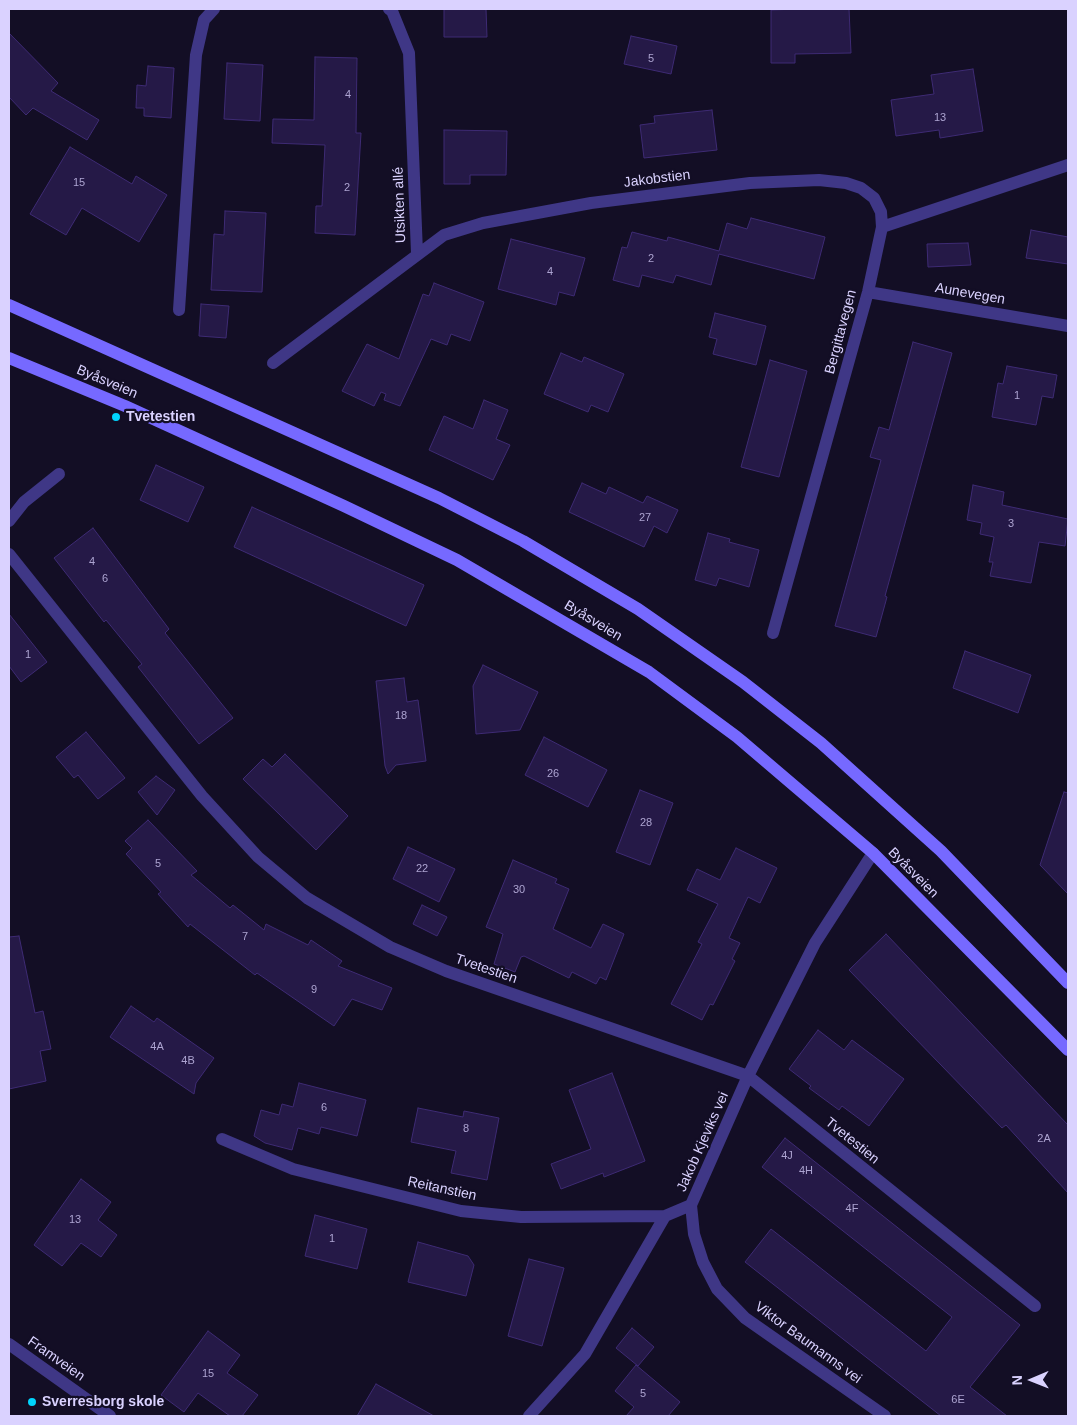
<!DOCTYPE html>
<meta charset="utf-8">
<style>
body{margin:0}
#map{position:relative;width:1077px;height:1425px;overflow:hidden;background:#130e25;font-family:Helvetica,sans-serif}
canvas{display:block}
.frame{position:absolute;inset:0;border:10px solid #dad2ff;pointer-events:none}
.north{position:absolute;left:1007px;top:1355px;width:50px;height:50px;-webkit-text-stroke:4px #130e25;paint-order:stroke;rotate:269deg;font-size:14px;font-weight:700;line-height:20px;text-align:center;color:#dad2ff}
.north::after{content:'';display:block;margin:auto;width:18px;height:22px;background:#dad2ff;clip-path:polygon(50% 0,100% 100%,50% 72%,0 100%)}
</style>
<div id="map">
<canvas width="1077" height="1425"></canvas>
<div class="frame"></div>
<div class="north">N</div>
</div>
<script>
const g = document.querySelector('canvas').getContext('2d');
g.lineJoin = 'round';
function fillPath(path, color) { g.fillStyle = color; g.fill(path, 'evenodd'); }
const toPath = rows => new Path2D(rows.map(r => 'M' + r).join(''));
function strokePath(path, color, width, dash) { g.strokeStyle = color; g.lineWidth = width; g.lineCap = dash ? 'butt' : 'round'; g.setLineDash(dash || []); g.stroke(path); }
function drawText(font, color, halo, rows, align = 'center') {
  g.font = font + ' Helvetica,sans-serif'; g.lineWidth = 4.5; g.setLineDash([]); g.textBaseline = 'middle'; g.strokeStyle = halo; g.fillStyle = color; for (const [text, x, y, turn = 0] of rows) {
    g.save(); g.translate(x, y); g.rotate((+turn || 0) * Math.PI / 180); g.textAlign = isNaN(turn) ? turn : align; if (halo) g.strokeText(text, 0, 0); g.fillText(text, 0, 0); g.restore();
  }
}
const building = toPath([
 [444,9,486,9,487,37,444,37,444,9],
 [798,9,849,9,851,53,795,54,795,63,771,63,771,10,798,9],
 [9,33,58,83,51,91,99,120,87,140,33,108,26,115,9,97,9,33],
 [631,36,677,46,671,74,624,64,631,36],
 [315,57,357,58,356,133,361,133,355,235,315,233,316,206,322,206,325,145,272,143,273,119,314,120,315,57],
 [227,63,263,65,260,121,224,119,227,63],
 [148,66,174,68,171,118,144,116,144,108,136,108,137,85,146,86,148,66],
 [973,69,983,131,940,138,939,130,896,136,891,100,934,94,931,75,973,69],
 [712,110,717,150,644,158,640,125,655,123,654,116,712,110],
 [444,130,507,131,506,175,470,175,470,184,444,184,444,130],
 [70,147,132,184,136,176,167,195,139,242,82,208,66,235,30,214,70,147],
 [225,211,266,213,262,292,211,290,214,234,224,235,225,211],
 [751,218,825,237,814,279,719,254,711,285,676,275,673,283,642,275,639,287,613,280,622,247,627,248,632,232,667,241,668,237,719,251,727,223,747,229,751,218],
 [1031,230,1068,237,1068,264,1026,258,1031,230],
 [511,239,585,258,574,296,559,292,556,305,498,289,511,239],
 [968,243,971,265,928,267,927,244,968,243],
 [434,283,484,302,470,341,451,334,447,345,431,339,400,406,384,400,386,394,381,392,374,406,342,391,367,344,399,359,423,294,429,296,434,283],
 [201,304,229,306,226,338,199,336,201,304],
 [715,313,766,326,756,365,713,354,717,339,709,337,715,313],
 [913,342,952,353,885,596,887,597,876,637,835,626,881,460,870,457,879,427,889,430,913,342],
 [561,353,582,362,584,357,624,374,608,412,591,405,588,412,544,394,561,353],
 [770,360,807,371,779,477,741,467,770,360],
 [1007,366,1057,375,1053,398,1042,396,1036,425,992,417,998,383,1003,384,1007,366],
 [484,400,508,410,496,439,510,445,493,480,429,450,444,416,473,429,484,400],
 [156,465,204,487,188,522,140,500,156,465],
 [582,483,606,494,609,487,643,503,647,496,678,510,667,533,654,526,644,547,569,512,582,483],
 [973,485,1004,492,1002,505,1068,519,1065,546,1039,542,1031,583,990,576,993,562,989,562,994,537,980,534,982,523,967,520,973,485],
 [252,507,424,585,406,626,234,547,252,507],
 [93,528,169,629,165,633,233,718,199,744,138,667,142,664,106,620,104,622,54,558,93,528],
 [708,533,730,539,729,542,759,550,749,587,719,578,716,586,695,580,708,533],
 [9,614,47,662,21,682,9,666,9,614],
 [965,651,1031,675,1018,713,953,688,965,651],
 [483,665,538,692,520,730,476,734,473,686,483,665],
 [404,678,407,702,418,700,426,761,396,765,388,774,385,766,376,681,404,678],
 [86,732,125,778,98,799,78,775,74,778,56,757,86,732],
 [544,737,607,770,588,807,525,775,544,737],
 [285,754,348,816,316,850,243,779,263,759,272,767,285,754],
 [156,776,175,790,157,815,138,792,156,776],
 [640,790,673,803,650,865,616,852,640,790],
 [1064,792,1068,793,1068,894,1040,865,1064,792],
 [148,820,197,871,191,875,230,908,233,905,264,930,266,924,308,945,311,940,342,961,338,966,392,988,382,1010,352,999,334,1026,257,973,255,975,190,924,188,927,158,894,161,892,126,854,132,848,125,841,148,820],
 [408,847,455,869,439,902,393,879,408,847],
 [736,848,777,868,760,903,748,897,729,938,740,943,732,959,735,961,713,1005,710,1004,702,1020,671,1004,702,944,698,942,718,904,687,890,697,869,720,880,736,848],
 [513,860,557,879,555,883,569,889,553,929,591,948,603,924,624,934,606,980,600,977,596,984,572,972,569,978,524,956,521,957,515,972,494,964,503,934,486,927,513,860],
 [422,905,447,917,437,936,413,924,422,905],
 [886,934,1068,1125,1068,1193,1006,1125,1002,1128,849,970,886,934],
 [19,936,35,1013,43,1011,51,1049,40,1051,46,1081,9,1089,9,937,19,936],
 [131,1006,154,1022,157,1018,214,1058,196,1083,194,1094,110,1037,131,1006],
 [818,1030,844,1050,852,1040,904,1079,869,1126,842,1106,839,1110,809,1088,811,1086,789,1069,818,1030],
 [612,1073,645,1161,604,1177,603,1173,561,1189,551,1164,591,1149,569,1090,612,1073],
 [299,1083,366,1100,357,1136,321,1127,319,1134,298,1128,292,1150,265,1143,254,1136,261,1110,279,1115,282,1104,293,1107,299,1083],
 [418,1108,463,1117,464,1111,499,1118,487,1180,451,1173,456,1151,411,1142,418,1108],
 [785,1138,1020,1325,970,1387,1007,1416,941,1416,745,1262,771,1229,926,1351,952,1317,762,1167,785,1138],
 [81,1179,111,1202,98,1220,117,1235,101,1257,81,1243,62,1266,34,1245,81,1179],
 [315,1215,367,1229,357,1269,305,1256,315,1215],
 [418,1242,468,1256,474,1265,466,1296,408,1282,418,1242],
 [529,1259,564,1268,542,1346,508,1336,529,1259],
 [632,1328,654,1347,638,1366,616,1348,632,1328],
 [208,1331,240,1355,227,1373,258,1395,242,1416,230,1416,198,1393,184,1412,161,1395,208,1331],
 [636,1365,680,1402,668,1416,626,1416,634,1407,615,1391,636,1365],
 [376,1384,434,1416,357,1416,376,1384]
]);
fillPath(building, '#251947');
strokePath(building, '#3e2b74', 1);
strokePath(toPath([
 [389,9,392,11,409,53,417,253],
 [882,227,1068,165],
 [868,292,1068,326],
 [179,310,196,55,204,20,214,9],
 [273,363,444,235,483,223,591,203,750,183,819,180,846,183,861,188,874,198,881,212,882,227,868,292,773,633],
 [9,521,24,502,59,474],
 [9,554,202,796,258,857,307,898,390,947,446,971,748,1076,1035,1306],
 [222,1139,293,1169,461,1211,521,1217,665,1216],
 [691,1205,694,1234,703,1262,717,1289,745,1318,885,1416],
 [9,1344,110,1416],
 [529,1416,585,1354,665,1216,691,1205,748,1076,815,943,873,853]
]), '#3f3786', 12);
strokePath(toPath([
 [9,305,439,498,523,541,638,609,743,682,821,743,941,851,1068,983],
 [9,358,125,406,344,506,457,560,649,672,737,737,873,853,1068,1050]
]), '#7669ff', 12);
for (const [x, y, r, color] of [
 [116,417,5,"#00d4fd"],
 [32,1402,5,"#00d4fd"]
]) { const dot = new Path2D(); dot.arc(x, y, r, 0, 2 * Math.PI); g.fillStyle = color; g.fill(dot); strokePath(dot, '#130e25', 2); }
drawText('11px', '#ada4d1', null, [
 ["5",651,59],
 ["4",348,95],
 ["13",940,118],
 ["15",79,183],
 ["2",347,188],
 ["2",651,259],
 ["4",550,272],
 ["1",1017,396],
 ["27",645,518],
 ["3",1011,524],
 ["4",92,562],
 ["6",105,579],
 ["1",28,655],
 ["18",401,716],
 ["26",553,774],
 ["28",646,823],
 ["5",158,864],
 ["22",422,869],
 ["30",519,890],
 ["7",245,937],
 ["9",314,990],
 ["4A",157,1047],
 ["4B",188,1061],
 ["6",324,1108],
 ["8",466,1129],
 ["2A",1044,1139],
 ["4J",787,1156],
 ["4H",806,1171],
 ["4F",852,1209],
 ["13",75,1220],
 ["1",332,1239],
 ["15",208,1374],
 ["5",643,1394],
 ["6E",958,1400]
]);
drawText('14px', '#dad2ff', '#130e25', [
 ["Jakobstien",657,179,-7],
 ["Utsikten allé",400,205,-92],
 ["Aunevegen",970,294,10],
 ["Bergittavegen",841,332,-75],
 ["Byåsveien",107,382,23],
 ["Byåsveien",593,621,31],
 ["Byåsveien",913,873,45],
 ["Tvetestien",486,969,19],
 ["Tvetestien",852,1141,39],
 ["Jakob Kjeviks vei",703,1142,-66],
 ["Reitanstien",442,1189,12],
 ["Viktor Baumanns vei",808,1343,36],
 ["Framveien",56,1359,35]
]);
drawText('bold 14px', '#dad2ff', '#130e25', [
 ["Tvetestien",126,417],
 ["Sverresborg skole",42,1402]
], 'left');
</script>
